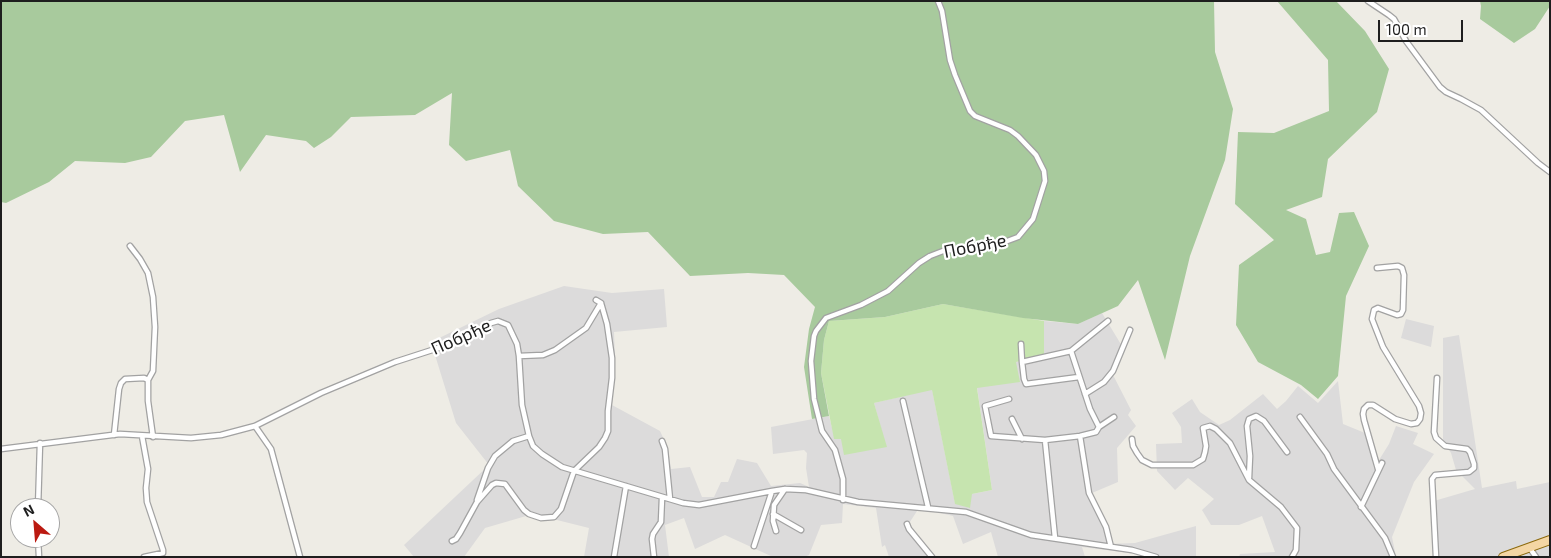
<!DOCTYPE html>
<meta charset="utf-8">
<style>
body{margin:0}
#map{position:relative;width:1551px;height:558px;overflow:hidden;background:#eeece5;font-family:"Exo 2",sans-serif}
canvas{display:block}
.frame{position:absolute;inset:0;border:2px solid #1e1e1e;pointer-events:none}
.north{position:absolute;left:10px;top:498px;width:50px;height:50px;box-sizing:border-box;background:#fff;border:1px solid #a5a5a5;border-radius:50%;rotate:333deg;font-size:14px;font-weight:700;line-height:20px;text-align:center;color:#1e1e1e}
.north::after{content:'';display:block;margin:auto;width:18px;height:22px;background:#bb1a11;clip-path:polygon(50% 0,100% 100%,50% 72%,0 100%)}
.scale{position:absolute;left:1378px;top:20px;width:85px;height:22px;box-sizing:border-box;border:2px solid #1e1e1e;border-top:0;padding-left:6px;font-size:15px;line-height:18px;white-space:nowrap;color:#1e1e1e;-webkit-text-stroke:4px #fff;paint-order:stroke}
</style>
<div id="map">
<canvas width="1551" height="558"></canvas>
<div class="frame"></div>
<div class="north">N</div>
<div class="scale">100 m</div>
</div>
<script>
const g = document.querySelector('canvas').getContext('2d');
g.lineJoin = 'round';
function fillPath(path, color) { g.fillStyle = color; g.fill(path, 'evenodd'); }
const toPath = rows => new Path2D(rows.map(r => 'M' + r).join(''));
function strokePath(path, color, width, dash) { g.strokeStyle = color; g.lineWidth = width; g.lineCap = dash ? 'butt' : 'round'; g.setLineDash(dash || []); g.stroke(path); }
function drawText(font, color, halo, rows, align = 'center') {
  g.font = font + ' "Exo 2",sans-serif'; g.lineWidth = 4.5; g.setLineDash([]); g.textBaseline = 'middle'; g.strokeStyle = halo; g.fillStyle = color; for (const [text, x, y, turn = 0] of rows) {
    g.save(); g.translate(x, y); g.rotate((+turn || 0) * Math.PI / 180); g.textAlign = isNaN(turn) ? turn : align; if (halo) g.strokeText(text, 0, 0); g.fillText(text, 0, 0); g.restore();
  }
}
fillPath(toPath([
 [564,286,612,293,664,289,667,327,614,332,615,359,612,405,660,431,668,448,671,469,690,467,702,497,714,497,721,482,728,482,737,459,757,463,771,486,800,483,809,487,806,468,807,453,804,450,773,454,771,427,829,416,835,439,841,439,886,447,874,403,932,389,955,503,972,494,992,490,977,387,1015,362,1044,355,1044,321,1078,324,1102,313,1125,351,1113,375,1131,410,1128,415,1136,426,1117,448,1118,482,1092,493,1106,530,1109,544,1135,543,1196,526,1196,557,1147,557,1138,554,1082,547,1085,557,998,557,991,532,963,544,953,516,924,509,917,511,906,528,929,557,889,557,885,545,882,547,876,508,843,504,842,523,821,525,809,555,804,557,773,557,725,535,695,549,684,518,665,525,669,557,584,557,589,528,533,514,485,528,464,557,414,557,404,545,489,465,456,423,431,342,499,309],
 [1406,319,1434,326,1431,347,1401,338],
 [1459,335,1482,488,1516,481,1517,489,1550,482,1550,557,1438,557,1434,501,1475,489,1456,470,1451,453,1443,440,1443,338],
 [1338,381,1343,424,1365,433,1374,468,1389,444,1396,426,1418,433,1413,444,1434,454,1414,482,1392,537,1396,557,1239,557,1240,554,1275,552,1262,516,1239,525,1211,525,1202,510,1214,499,1188,478,1175,490,1157,471,1156,444,1182,443,1181,427,1172,413,1192,399,1200,412,1219,425,1230,420,1263,394,1277,409,1286,401,1298,386,1318,403]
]), '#dcdbdb');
fillPath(toPath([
 [943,304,1044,321,1044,355,1016,362,1020,382,977,388,992,490,972,494,970,508,955,504,932,390,874,403,887,447,844,455,841,439,834,439,821,373,824,340,829,321,885,317]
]), '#c6e4af');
fillPath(toPath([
 [1,1,1214,1,1215,52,1233,109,1225,160,1190,256,1165,360,1138,280,1118,306,1078,324,1023,318,943,304,885,317,829,321,824,340,821,373,829,416,812,419,804,367,809,329,815,307,784,275,748,273,690,276,648,232,603,234,554,221,518,186,510,150,466,161,449,145,452,93,415,115,351,117,331,137,314,148,306,141,266,135,240,172,224,115,185,121,151,157,125,163,75,161,49,182,6,203,1,202],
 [1277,1,1336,1,1365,31,1389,69,1377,112,1328,159,1322,197,1286,210,1306,219,1316,255,1330,252,1339,213,1354,212,1369,246,1346,296,1338,376,1318,399,1301,385,1258,362,1236,325,1239,265,1274,240,1235,204,1238,132,1274,133,1329,111,1328,60],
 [1480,1,1550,1,1550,6,1535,29,1514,43,1480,19,1481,6]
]), '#a8ca9d');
const street = toPath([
 [1368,1,1389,15,1394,19,1406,41,1440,87,1446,92,1461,99,1481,110,1538,163,1550,172],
 [130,246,140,259,148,273,153,297,155,327,153,371,148,380],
 [1377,268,1398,266,1402,268,1404,275,1403,310,1401,314,1397,315,1378,308,1374,310,1372,319,1383,347,1419,406,1421,413,1420,419,1417,423,1411,424,1395,419,1373,405,1368,405,1364,409,1363,414,1364,420,1378,469],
 [1021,344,1022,362,1024,379,1026,384,1079,377],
 [519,356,543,355,555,350,586,328,601,303],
 [1022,362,1071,351,1108,321],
 [1085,394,1104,382,1113,371,1130,330],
 [1009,399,985,406,991,436,1045,440],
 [903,401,928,507],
 [1300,417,1327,454,1334,469,1385,538,1393,557],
 [1012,419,1022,439],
 [255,426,271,449,300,557],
 [1099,427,1114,417],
 [114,435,119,389,121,383,125,379,144,378,148,380,148,401,153,437],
 [142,436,148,469,146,488,147,502,163,550,163,553,144,557],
 [1080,436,1089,493,1106,527,1111,547],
 [1132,439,1133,446,1137,453,1142,460,1152,465,1193,465,1203,459,1205,452,1206,446,1203,428,1210,426,1216,429,1230,443,1249,480,1281,507,1297,528,1296,550,1292,557],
 [662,441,665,449,670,499],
 [1,449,120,434,191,438,221,435,255,426,321,393,395,362,460,341,491,323,498,321,508,325,517,344,519,356,522,405,529,436,533,446,542,454,562,467,683,503,699,505,772,491,785,489,806,490,858,502,966,512,1031,535,1132,550,1156,557],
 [1249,478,1250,456,1247,426,1249,419,1256,416,1264,421,1287,452],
 [477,500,488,468,495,456,513,441,529,436],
 [843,500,843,479,835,450,822,431,814,399,811,361,814,336,816,331,826,318,861,305,888,291,919,263,930,256,943,251,1002,243,1018,237,1033,219,1045,181,1044,171,1036,155,1018,136,1010,130,975,116,970,111,955,75,950,60,942,11,938,1],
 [1361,507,1382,463],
 [38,508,40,443],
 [773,514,801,530],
 [907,524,909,529,932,557],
 [776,531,773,521,774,505,785,489],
 [38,538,39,557],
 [1055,538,1045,440,1080,436,1096,432,1099,427,1090,409,1071,351],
 [452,541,456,539,460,533,477,502,492,485,496,483,505,484,524,510,529,514,541,518,554,517,561,509,574,471,599,447,605,438,608,431,608,411,612,378,612,358,607,324,601,303,596,300],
 [754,546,772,491],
 [1529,547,1536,557],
 [614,557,626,486],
 [654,557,652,539,653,534,661,522,662,498],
 [1436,557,1432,479,1435,475,1469,472,1474,468,1474,464,1470,452,1467,449,1445,446,1436,438,1434,432,1437,378]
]);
const primary = toPath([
 [1503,557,1550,540]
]);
strokePath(street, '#a2a2a2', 7);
strokePath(primary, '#8c690c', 10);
strokePath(street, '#fff', 4.5);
strokePath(primary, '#f4d6a4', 8);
drawText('18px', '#1e1e1e', '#fff', [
 ["Побрђе",975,246,-11],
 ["Побрђе",461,337,-24]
]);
</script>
